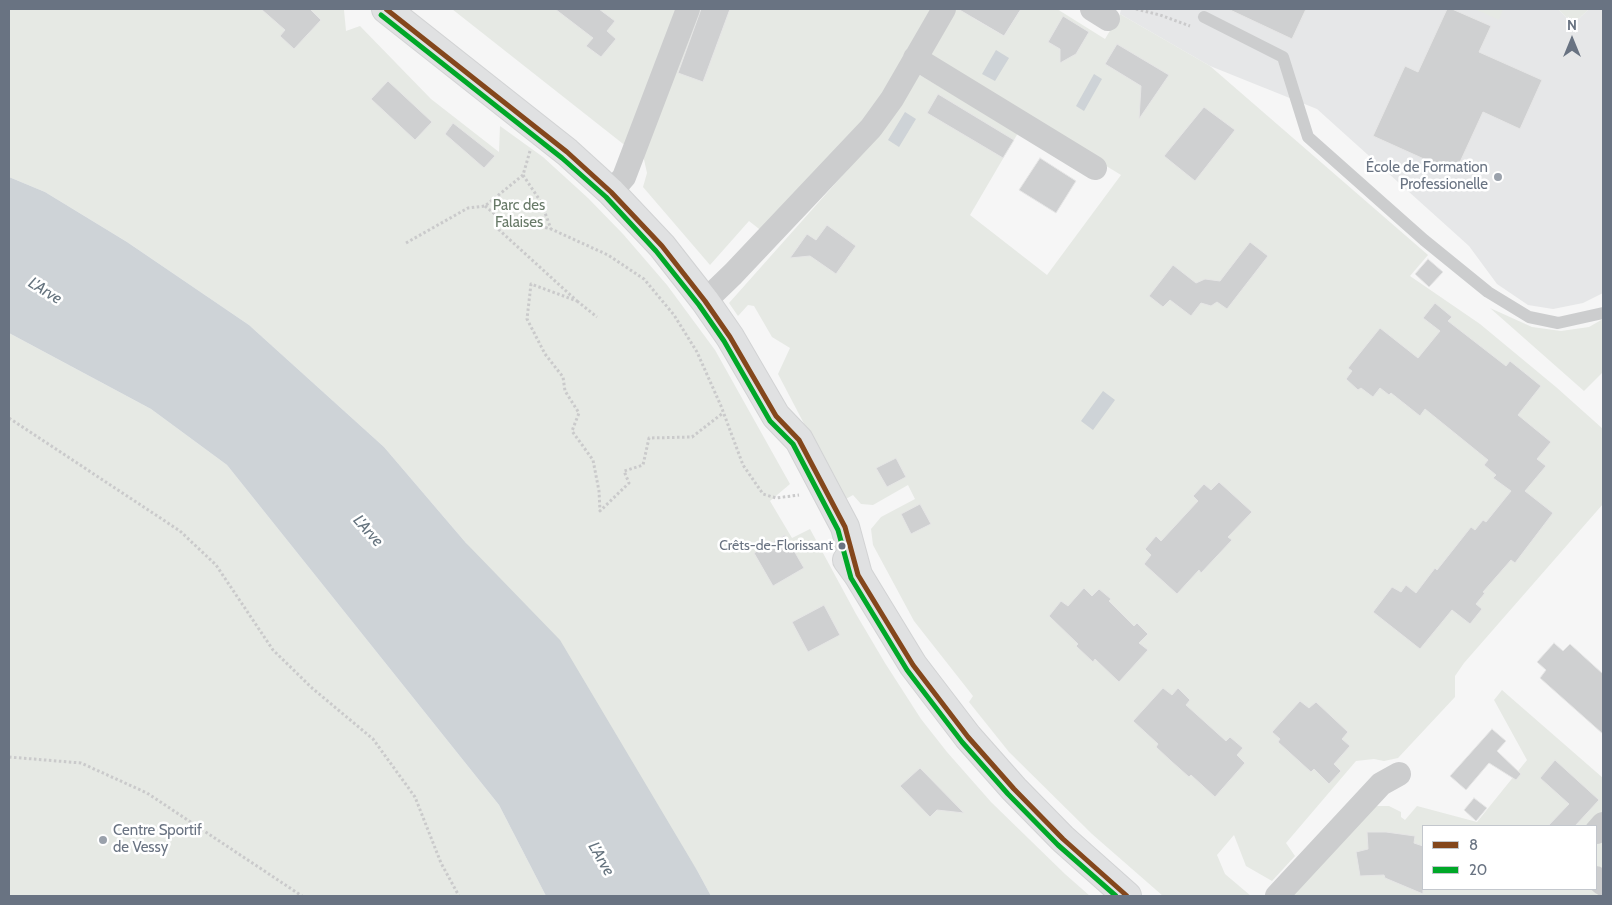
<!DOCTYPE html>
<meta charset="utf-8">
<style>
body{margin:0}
#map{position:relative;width:1612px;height:905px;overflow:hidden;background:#f6f6f6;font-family:Cabin,sans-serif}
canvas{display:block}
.frame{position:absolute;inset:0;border:10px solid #697382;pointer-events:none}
.legend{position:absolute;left:1422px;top:825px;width:175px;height:65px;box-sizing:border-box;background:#fff;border:1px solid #c3c7cd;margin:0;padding:6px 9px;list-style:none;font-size:15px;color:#697382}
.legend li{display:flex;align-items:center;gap:10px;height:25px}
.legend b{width:25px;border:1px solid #c3c7cd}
.north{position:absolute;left:1547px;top:15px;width:50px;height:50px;-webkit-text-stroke:4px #fff;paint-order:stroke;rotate:0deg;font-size:14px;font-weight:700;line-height:20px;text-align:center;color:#697382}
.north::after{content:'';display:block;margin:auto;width:18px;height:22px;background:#697382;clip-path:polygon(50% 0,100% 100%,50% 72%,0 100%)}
</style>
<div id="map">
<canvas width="1612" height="905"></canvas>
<div class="frame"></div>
<ul class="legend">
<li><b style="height:6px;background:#84471c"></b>8</li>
<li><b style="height:6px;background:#00a828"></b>20</li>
</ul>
<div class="north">N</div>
</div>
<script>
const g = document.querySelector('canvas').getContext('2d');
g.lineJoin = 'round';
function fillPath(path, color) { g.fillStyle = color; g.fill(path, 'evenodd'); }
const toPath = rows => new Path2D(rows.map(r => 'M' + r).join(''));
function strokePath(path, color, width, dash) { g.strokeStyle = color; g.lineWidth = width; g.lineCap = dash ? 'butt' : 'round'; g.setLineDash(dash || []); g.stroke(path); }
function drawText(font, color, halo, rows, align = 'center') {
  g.font = font + ' Cabin,sans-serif'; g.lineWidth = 5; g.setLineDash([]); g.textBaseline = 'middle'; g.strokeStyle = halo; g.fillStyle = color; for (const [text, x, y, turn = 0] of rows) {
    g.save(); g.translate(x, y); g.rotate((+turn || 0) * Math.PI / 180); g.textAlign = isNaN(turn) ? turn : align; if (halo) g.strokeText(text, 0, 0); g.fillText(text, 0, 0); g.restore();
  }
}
fillPath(toPath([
 [1121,9,1558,9,1573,24,1589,9,1603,9,1603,293,1583,303,1553,309,1528,305,1497,284,1469,246,1317,109,1210,66,1120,14]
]), '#e6e7e8');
fillPath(toPath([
 [9,9,342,9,344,10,346,31,360,26,431,99,499,152,500,126,543,157,588,198,623,234,667,285,715,350,790,484,770,501,792,538,810,529,856,614,885,663,921,719,947,752,991,802,1065,874,1090,896,711,896,698,872,466,543,384,447,249,325,127,242,45,192,9,177],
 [452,9,679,9,627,147],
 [697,9,936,9,874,108,763,232,749,221,710,265,643,187,647,173,643,155],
 [953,9,978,9,973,18,1004,36,1021,9,1057,9,1105,39,1120,14,1210,66,1428,255,1410,276,1480,324,1556,387,1603,429,1603,504,1464,663,1455,676,1455,697,1398,758,1384,761,1374,759,1356,761,1286,843,1295,856,1272,881,1246,866,1234,835,1217,855,1225,874,1251,896,1163,896,1092,834,1009,752,969,702,973,696,914,621,873,545,871,529,881,517,915,499,908,485,873,505,861,504,853,495,844,500,778,374,790,348,772,337,754,306,748,305,738,316,729,303,874,140,918,74,1018,133,970,215,1047,275,1121,175,959,76,928,56],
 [1475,9,1503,9,1499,20],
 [1558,9,1589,9,1573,24],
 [1490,308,1532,327,1561,331,1589,327,1603,319,1603,372,1584,391],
 [9,333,151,409,227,465,499,805,546,896,9,896],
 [1502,690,1603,778,1603,812,1591,826,1423,826,1423,889,1595,889,1603,896,1291,896,1366,813,1377,806,1389,806,1401,812,1401,817,1405,820,1417,806,1477,822,1527,760,1494,700],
 [1603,835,1603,876,1596,869,1596,844]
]), '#e6e9e4');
fillPath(toPath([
 [996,50,1009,58,995,81,982,74],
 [1094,74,1102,79,1084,111,1076,106],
 [905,112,916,119,899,147,888,140],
 [9,177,45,192,127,242,249,325,384,447,466,543,560,640,698,872,711,896,546,896,499,805,227,465,151,409,9,333],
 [1103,391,1115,400,1093,430,1081,421]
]), '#ced3d7');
const building = toPath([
 [261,9,310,9,321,20,294,49,280,36,285,30,261,9],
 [555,9,599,9,615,21,607,31,616,39,601,57,586,46,593,38,555,9],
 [701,9,730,9,703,82,678,73,701,9],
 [958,9,1021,9,1004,36,958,9],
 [1228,9,1306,9,1292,39,1228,9],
 [1447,9,1452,9,1491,26,1479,52,1542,80,1520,129,1483,112,1455,173,1373,136,1405,66,1418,72,1447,9],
 [1063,16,1089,32,1076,54,1060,63,1060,49,1048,42,1063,16],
 [1117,44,1169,75,1139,119,1141,86,1105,64,1117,44],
 [388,81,432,122,415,140,371,99,388,81],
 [938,94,1014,140,1003,158,927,113,938,94],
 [1204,107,1235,130,1195,181,1164,156,1204,107],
 [453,123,495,156,484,168,445,134,453,123],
 [1040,158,1076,181,1056,213,1019,190,1040,158],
 [827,225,856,246,836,274,810,256,790,258,807,234,816,240,827,225],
 [1250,242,1268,256,1227,309,1217,302,1211,306,1201,303,1191,316,1170,300,1163,307,1149,296,1173,265,1196,283,1205,279,1220,281,1250,242],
 [1428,259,1443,272,1429,287,1415,274,1428,259],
 [1435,303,1452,317,1448,321,1506,366,1510,361,1541,386,1518,415,1551,442,1537,459,1546,466,1525,491,1553,513,1515,563,1511,560,1483,592,1485,593,1476,604,1482,609,1470,624,1452,610,1420,649,1373,612,1392,587,1401,592,1406,585,1416,593,1435,568,1437,570,1471,527,1475,530,1483,520,1486,522,1511,491,1493,478,1496,475,1484,465,1488,460,1425,409,1420,416,1391,393,1389,395,1380,388,1373,397,1361,388,1358,390,1346,379,1352,371,1348,368,1380,328,1418,358,1440,331,1423,318,1435,303],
 [896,458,906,477,887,487,876,468,896,458],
 [1219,482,1252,512,1228,537,1232,540,1201,573,1199,570,1177,594,1144,564,1151,555,1145,549,1156,536,1161,541,1198,501,1193,496,1204,484,1211,490,1219,482],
 [920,504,931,524,911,534,901,514,920,504],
 [785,535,804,568,773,586,754,553,785,535],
 [1084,588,1092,596,1099,589,1111,599,1109,601,1134,626,1137,623,1148,634,1139,643,1148,650,1119,682,1095,659,1093,662,1076,646,1078,644,1049,616,1061,601,1068,606,1084,588],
 [824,605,840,635,808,652,792,622,824,605],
 [1554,643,1563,651,1570,644,1603,674,1603,734,1540,678,1546,670,1537,662,1554,643],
 [1163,688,1172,695,1178,688,1190,700,1186,705,1226,741,1230,737,1243,748,1237,755,1245,763,1215,797,1191,775,1189,777,1171,761,1156,747,1158,744,1133,721,1163,688],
 [1300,701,1309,708,1316,702,1348,732,1342,739,1350,746,1334,764,1341,771,1329,784,1314,769,1311,772,1278,742,1280,739,1272,732,1300,701],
 [1492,729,1506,741,1497,751,1521,774,1516,780,1489,763,1466,790,1450,776,1492,729],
 [1555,760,1599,800,1575,826,1548,826,1569,804,1540,778,1555,760],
 [920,768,964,813,937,810,930,817,900,786,920,768],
 [1474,798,1487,808,1476,821,1464,810,1474,798],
 [1367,832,1386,832,1415,836,1414,843,1423,846,1423,894,1385,878,1384,875,1360,876,1356,852,1368,849,1367,832]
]);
fillPath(building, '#cfd0d1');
strokePath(building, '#e6e6e6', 1);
const secondary = toPath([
 [386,9,567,152,611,192,662,246,705,301,730,337,776,416,799,440,845,527,858,575],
 [847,560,858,575,913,665,968,737,1014,789,1063,839,1127,896]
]);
strokePath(secondary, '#d2d3d4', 30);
strokePath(toPath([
 [1136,9,1160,15,1190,26],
 [530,151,523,175,541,202,551,229],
 [485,206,496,215,551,229,608,255,644,279,674,315,697,352,721,406,743,465,763,494,776,498,799,495],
 [496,215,497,228,577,301,531,284,527,319,545,354,563,377,565,391,579,413,572,431,593,460,599,491,600,511,629,483,624,471,643,465,649,438,692,437,723,413],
 [406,243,468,208,485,206,523,175],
 [577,301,597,317],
 [9,418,180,531,216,565,273,650,312,688,373,739,415,797,441,863,459,896],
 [9,757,81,763,147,793,302,896]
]), '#cacacb', 3, [2.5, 2.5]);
strokePath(toPath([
 [1204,17,1283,57,1308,137,1424,240,1488,292,1529,317,1558,323,1603,313]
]), '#cccdce', 12);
strokePath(toPath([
 [1092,9,1108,19],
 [915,58,1095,168],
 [611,192,624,177,688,9],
 [705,301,733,274,871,128,892,99,944,9],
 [1596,832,1603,824],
 [1596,878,1603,884],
 [1277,896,1381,784,1399,774]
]), '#cccdce', 24);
strokePath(secondary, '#e0e1e2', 28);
strokePath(toPath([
 [386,9,567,152,611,192,662,246,705,301,730,337,776,416,799,440,845,527,858,575,913,665,968,737,1014,789,1063,839,1127,896]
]), '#84471c', 5);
strokePath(toPath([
 [381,15,562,158,606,197,656,251,699,305,724,341,770,421,793,444,838,530,851,578,907,670,962,742,1008,794,1058,845,1116,896]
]), '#00a828', 5);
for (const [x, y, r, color] of [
 [1498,177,5,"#9aa1ab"],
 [842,546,4.5,"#697382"],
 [103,840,5,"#9aa1ab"]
]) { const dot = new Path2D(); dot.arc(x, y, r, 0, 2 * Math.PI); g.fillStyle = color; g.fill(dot); strokePath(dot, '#fff', 2); }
drawText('14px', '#697382', '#fff', [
 ["Crêts-de-Florissant",833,546]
], 'right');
drawText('15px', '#697382', '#fff', [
 ["École de Formation",1488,168],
 ["Professionelle",1488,185],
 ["Centre Sportif",113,831,"left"],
 ["de Vessy",113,848,"left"]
], 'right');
drawText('15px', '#687a68', '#fff', [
 ["Parc des",519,206],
 ["Falaises",519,223]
]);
drawText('italic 16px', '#65737e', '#fff', [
 ["L'Arve",45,291,32],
 ["L'Arve",368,531,48],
 ["L'Arve",601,859,60]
]);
</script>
